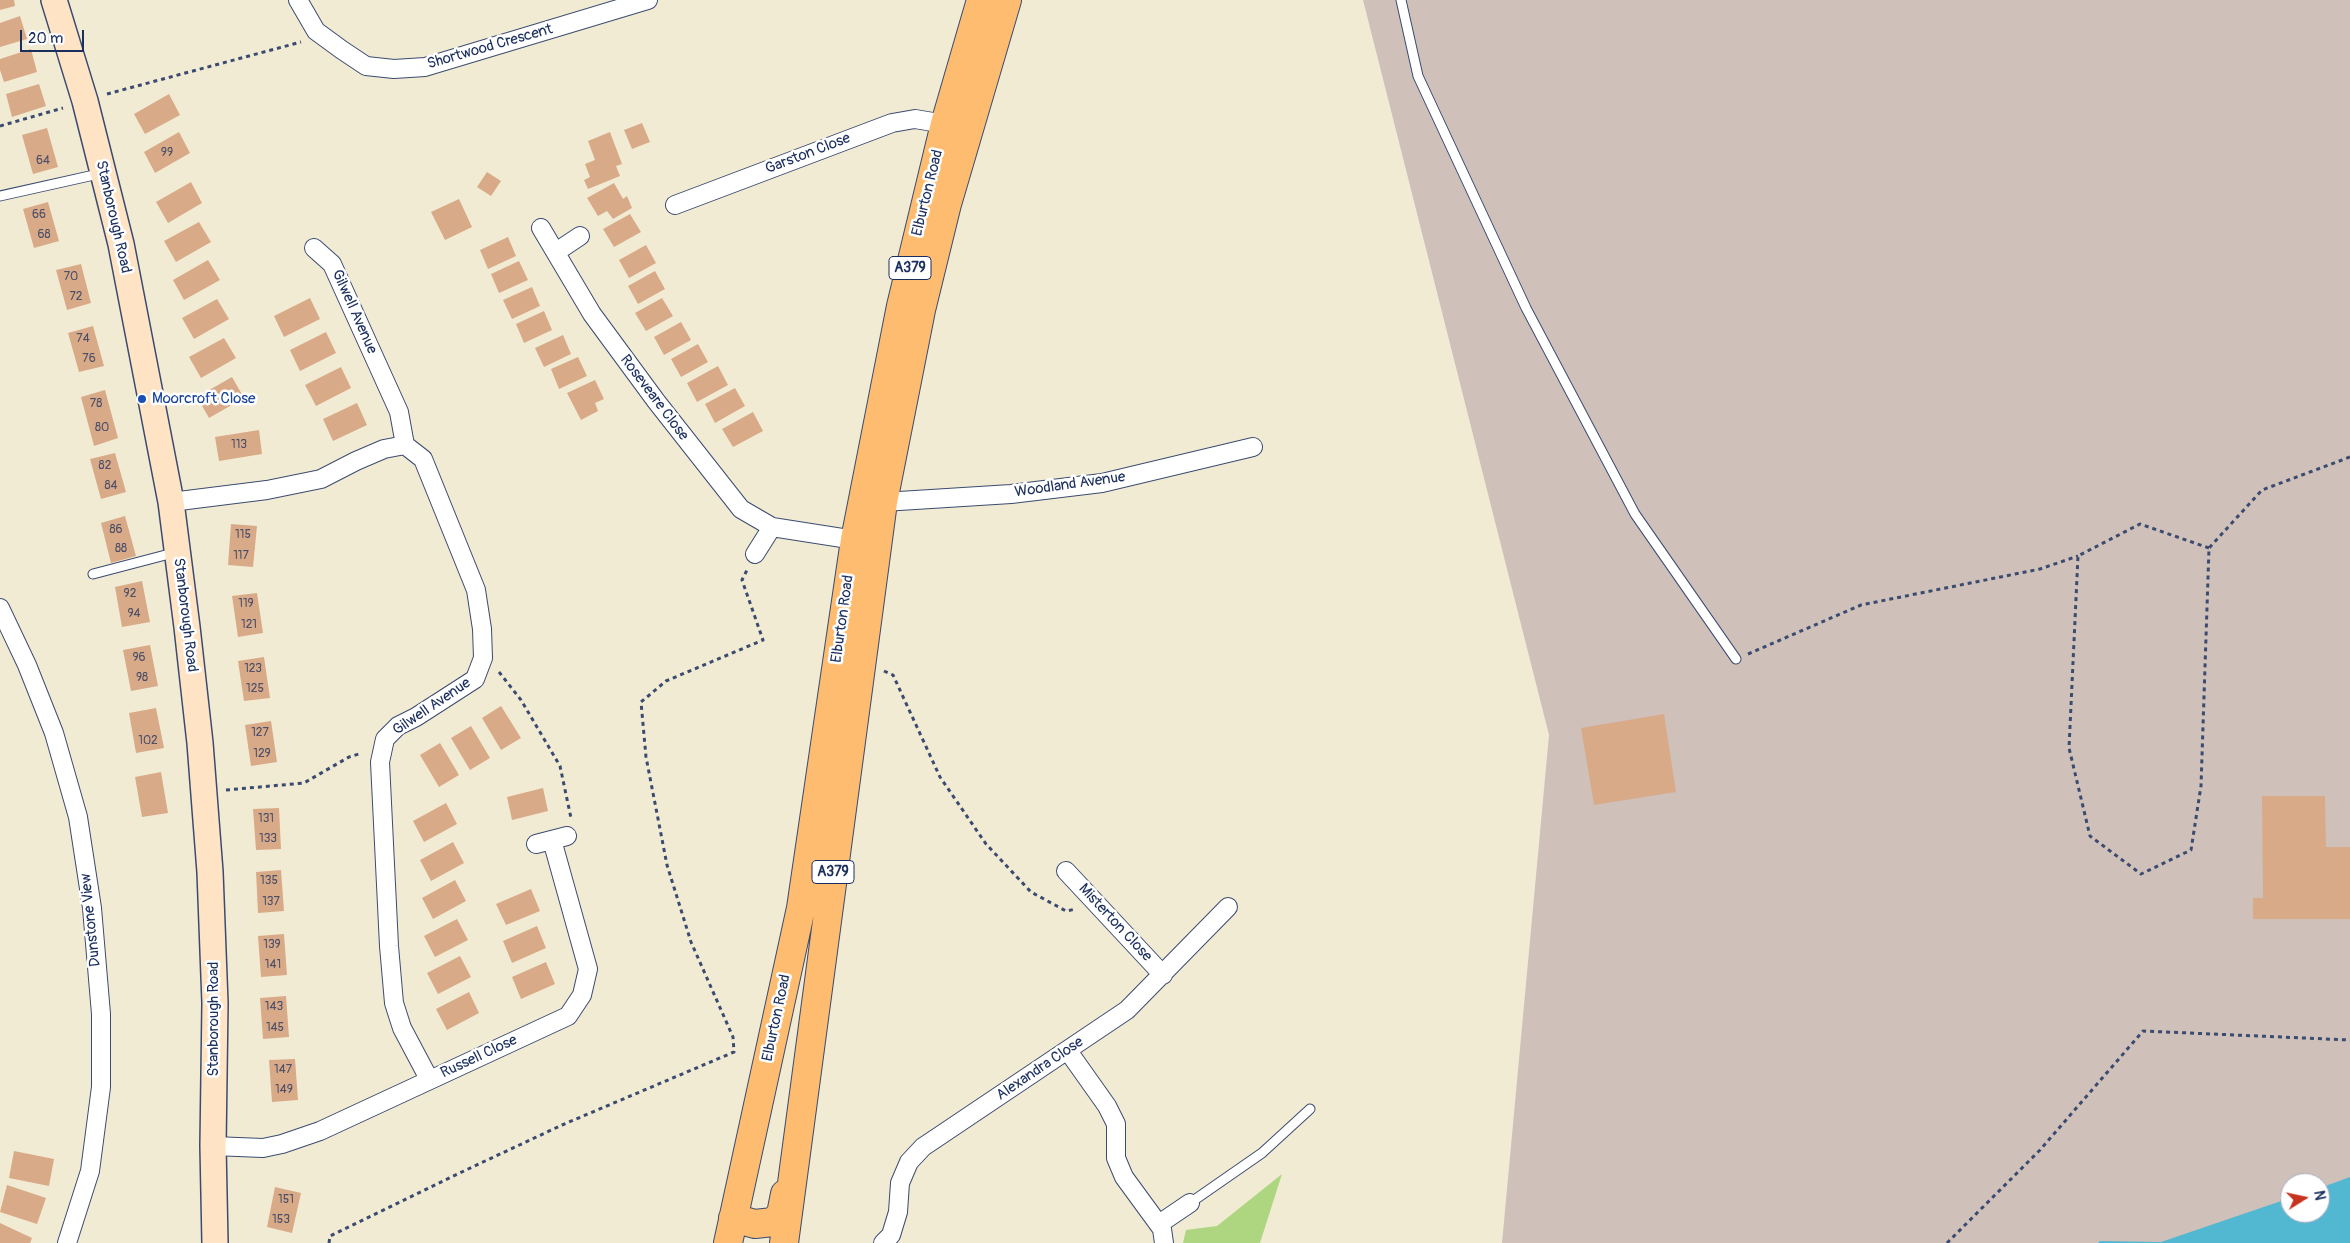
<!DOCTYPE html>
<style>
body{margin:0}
#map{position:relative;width:2350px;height:1243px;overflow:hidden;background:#f2ebd4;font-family:Pangolin,sans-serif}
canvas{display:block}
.north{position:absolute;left:2280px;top:1173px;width:50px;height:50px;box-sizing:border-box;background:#fff;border:1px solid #a4acbf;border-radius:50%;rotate:80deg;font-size:14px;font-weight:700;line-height:20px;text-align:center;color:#1b2f5e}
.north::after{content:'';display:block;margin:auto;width:18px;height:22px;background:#c8321e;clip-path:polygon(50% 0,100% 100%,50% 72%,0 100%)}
.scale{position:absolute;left:20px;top:30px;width:64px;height:22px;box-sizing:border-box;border:2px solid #1b2f5e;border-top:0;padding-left:6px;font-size:15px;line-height:18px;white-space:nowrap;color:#1b2f5e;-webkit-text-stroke:4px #fff;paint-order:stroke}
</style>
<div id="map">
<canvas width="2350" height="1243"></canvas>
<div class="north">N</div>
<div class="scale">20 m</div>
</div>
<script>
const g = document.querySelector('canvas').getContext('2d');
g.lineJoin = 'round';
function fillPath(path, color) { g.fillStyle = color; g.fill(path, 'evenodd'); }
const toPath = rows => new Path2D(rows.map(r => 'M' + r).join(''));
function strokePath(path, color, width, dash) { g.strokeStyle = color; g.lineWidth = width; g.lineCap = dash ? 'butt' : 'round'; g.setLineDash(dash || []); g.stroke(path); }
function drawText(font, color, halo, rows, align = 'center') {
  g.font = font + ' Pangolin,sans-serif'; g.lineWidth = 5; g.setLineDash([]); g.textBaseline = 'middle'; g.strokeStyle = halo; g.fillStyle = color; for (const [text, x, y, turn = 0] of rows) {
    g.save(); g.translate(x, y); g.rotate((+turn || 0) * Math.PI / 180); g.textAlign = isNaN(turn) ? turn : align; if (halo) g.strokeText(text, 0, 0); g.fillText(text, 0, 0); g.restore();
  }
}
fillPath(toPath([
 [1363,0,2350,0,2350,1243,1502,1243,1549,735],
 [2290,1183,2320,1183,2320,1213,2290,1213]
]), '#cfc1ba');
fillPath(toPath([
 [1282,1174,1260,1243,1183,1243,1186,1230,1217,1226]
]), '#aed681');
fillPath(toPath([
 [2350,1177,2350,1243,2098,1243,2100,1241,2161,1242,2290,1198,2290,1213,2320,1213,2320,1188]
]), '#52b7d0');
fillPath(toPath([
 [0,0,14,0,15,6,0,10],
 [20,16,27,39,0,47,0,23],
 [31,49,37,72,4,82,0,70,0,59],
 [39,84,46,106,12,117,6,94],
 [169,94,180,115,145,134,134,114],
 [642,123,650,142,632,149,624,130],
 [47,128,58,167,33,174,22,135],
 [179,132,190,153,155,173,144,152],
 [610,132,622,164,616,166,620,176,588,189,584,180,590,177,585,164,595,160,588,141],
 [487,172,501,181,491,196,477,187],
 [191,182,202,203,168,223,156,202],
 [614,183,623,199,627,196,632,208,613,219,607,211,598,216,587,198],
 [459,199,472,227,445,240,431,212],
 [48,202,59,241,34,248,23,209],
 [630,214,641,232,614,247,603,229],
 [199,222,211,242,176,262,164,241],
 [508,237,516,256,488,269,480,250],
 [646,245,656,263,629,278,619,260],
 [208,260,220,280,184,300,173,280],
 [519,261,528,280,499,293,491,274],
 [81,264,91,303,67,310,56,270],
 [655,271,665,289,638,304,628,286],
 [532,287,540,306,512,319,503,300],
 [310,298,320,319,284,337,274,316],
 [662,298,673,316,646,331,635,313],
 [217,299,229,319,194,339,182,318],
 [544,311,552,330,524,343,516,324],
 [681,322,691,340,664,355,654,337],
 [93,326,104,366,79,372,68,333],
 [326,332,336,353,300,371,290,350],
 [563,335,571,354,544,367,535,348],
 [224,338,236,358,201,378,189,357],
 [698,344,708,362,681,377,671,359],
 [578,357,587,376,559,389,551,369],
 [718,366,728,385,697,402,687,383],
 [341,367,351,388,316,406,305,385],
 [232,377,244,398,209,418,197,397],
 [595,380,604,399,595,403,598,411,581,420,567,393],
 [735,388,745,406,715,423,705,404],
 [105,390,118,438,94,446,81,397],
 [357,403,367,425,333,441,323,419],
 [753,412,763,431,733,447,722,429],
 [259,430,262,454,219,461,215,437],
 [115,453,126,492,101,499,90,459],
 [125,516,136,556,111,563,101,523],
 [231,524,257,526,253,567,228,565],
 [142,581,150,622,122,627,115,587],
 [257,593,263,633,238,637,232,596],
 [150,645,158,686,131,691,123,650],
 [264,657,270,698,244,701,238,661],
 [501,706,521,738,501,750,482,718],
 [156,708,164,748,136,753,129,713],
 [1664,714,1676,792,1594,805,1581,728],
 [271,721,277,762,251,766,245,725],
 [471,726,490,758,470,770,451,738],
 [440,743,459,775,439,787,420,755],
 [161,772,168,813,142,817,135,777],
 [543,788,548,811,512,820,507,797],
 [2262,796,2325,796,2326,847,2350,847,2350,919,2253,919,2253,898,2263,898],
 [446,803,457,824,424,842,413,821],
 [279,808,281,849,256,850,253,809],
 [453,842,464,863,431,881,420,860],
 [281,870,284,911,258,913,256,872],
 [455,880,466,901,433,919,422,898],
 [531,889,540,911,506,925,496,904],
 [457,919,468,940,435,957,424,936],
 [537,926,546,948,512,963,503,941],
 [284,934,287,975,261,977,258,936],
 [460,956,471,977,438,994,427,973],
 [546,962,555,984,521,999,512,977],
 [469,992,479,1013,447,1030,436,1009],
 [286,996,289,1037,263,1039,260,998],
 [295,1059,298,1100,272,1102,269,1060],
 [14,1151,54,1159,49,1186,9,1178],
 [7,1185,46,1198,37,1224,0,1212],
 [275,1187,301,1193,292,1233,267,1227],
 [0,1223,32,1238,30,1243,0,1243]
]), '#d8aa88');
const lane = toPath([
 [1401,0,1418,76,1526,308,1635,514,1736,659],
 [0,196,103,173],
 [93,574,177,552],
 [1190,1203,1262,1153,1310,1109]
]);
const street = toPath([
 [298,0,316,31,342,50,366,66,394,69,425,67,648,0],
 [675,205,892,123,915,119,945,124],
 [541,228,592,314,656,401,741,509,772,527,855,540],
 [314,248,332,264,399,412,405,445,423,459,476,590,482,629,483,658,475,679,416,717,398,726,385,739,380,762,389,946,394,1003,402,1028,429,1079],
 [556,252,580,236],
 [171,502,267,490,321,479,356,461,384,449,405,445],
 [883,502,1011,494,1102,483,1253,447],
 [755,554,772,527],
 [0,608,27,665,54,733,78,817,92,908,101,1014,101,1087,90,1171,67,1243],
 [536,844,567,836],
 [1066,871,1163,975],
 [1068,1051,1107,1106,1116,1124,1116,1158,1124,1177,1162,1229,1164,1243],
 [213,1146,263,1148,282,1144,320,1131,568,1016,582,995,588,969,552,840],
 [1159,1224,1190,1203],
 [883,1243,891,1235,898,1212,900,1183,909,1162,923,1147,1127,1010,1228,907]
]);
const secondary = toPath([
 [54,0,85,101,121,244,171,502,187,627,200,743,210,872,215,1003,213,1146,215,1243]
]);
const primary = toPath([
 [733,1218,755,1224,773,1222,781,1214,785,1194],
 [728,1243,801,908,855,540,901,306,945,124,981,0],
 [784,1243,883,502,921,310,947,204,1007,0]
]);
strokePath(lane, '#3b4b70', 11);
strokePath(street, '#3b4b70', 20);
strokePath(secondary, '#3b4b70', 28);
strokePath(primary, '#3b4b70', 30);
strokePath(toPath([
 [107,94,301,42],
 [0,126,63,108],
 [2209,548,2140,524,2078,556,2069,748,2090,836,2141,874,2191,850,2201,786,2209,548,2262,490,2350,457],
 [1748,654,1861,605,2040,569,2078,556],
 [884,671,893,675,940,777,986,844,1031,892,1066,911,1076,909],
 [499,672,521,700,560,766,571,818],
 [226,790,304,783,349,757,362,753],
 [329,1243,330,1236,466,1170,562,1125,734,1052,733,1037,691,942,667,865,646,757,641,702,666,681,763,640,742,580,747,570],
 [1947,1243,2040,1150,2143,1031,2350,1040]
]), '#3b4b70', 3, [4, 4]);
strokePath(lane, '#fff', 9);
strokePath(street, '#fff', 18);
strokePath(secondary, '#fee4c5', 25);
strokePath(primary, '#fdbc6f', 28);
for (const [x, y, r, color] of [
 [142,399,5,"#1a4fb4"]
]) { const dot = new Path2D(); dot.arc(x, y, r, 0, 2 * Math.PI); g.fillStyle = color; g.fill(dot); strokePath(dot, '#fff', 2); }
drawText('12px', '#4a4e68', null, [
 ["99",167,153],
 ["64",43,161],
 ["66",39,215],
 ["68",44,235],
 ["70",71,277],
 ["72",76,297],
 ["74",83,339],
 ["76",89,359],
 ["78",96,404],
 ["80",102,428],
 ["113",239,445],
 ["82",105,466],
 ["84",111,486],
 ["86",116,530],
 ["115",243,535],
 ["88",121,549],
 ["117",241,556],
 ["92",130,594],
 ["119",246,604],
 ["94",134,614],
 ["121",249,625],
 ["96",139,658],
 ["123",253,669],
 ["98",142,678],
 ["125",255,689],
 ["127",260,733],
 ["102",148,741],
 ["129",262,754],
 ["131",266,819],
 ["133",268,839],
 ["135",269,881],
 ["137",271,902],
 ["139",272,945],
 ["141",273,965],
 ["143",274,1007],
 ["145",275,1028],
 ["147",283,1070],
 ["149",284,1090],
 ["151",286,1200],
 ["153",281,1220]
]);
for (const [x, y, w] of [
 [910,268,42],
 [833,872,42]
]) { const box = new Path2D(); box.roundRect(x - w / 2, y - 11.5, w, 23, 4); g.fillStyle = '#fff'; g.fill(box); strokePath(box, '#1b2f5e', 1); }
drawText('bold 14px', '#1b2f5e', null, [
 ["A379",910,268],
 ["A379",833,872]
]);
drawText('15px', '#1b2f5e', '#fff', [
 ["Shortwood Crescent",490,47,-16],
 ["Garston Close",808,154,-21],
 ["Elburton Road",928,193,-76],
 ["Stanborough Road",113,217,77],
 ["Gilwell Avenue",354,312,66],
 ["Roseveare Close",654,398,53],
 ["Woodland Avenue",1070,485,-8],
 ["Stanborough Road",185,615,83],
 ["Elburton Road",843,619,-82],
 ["Gilwell Avenue",432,707,-34],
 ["Dunstone View",91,920,-96],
 ["Misterton Close",1115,923,47],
 ["Elburton Road",777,1018,-78],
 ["Stanborough Road",214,1019,-90],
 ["Russell Close",479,1057,-25],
 ["Alexandra Close",1040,1069,-34]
]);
drawText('15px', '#164399', '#fff', [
 ["Moorcroft Close",152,399]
], 'left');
</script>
